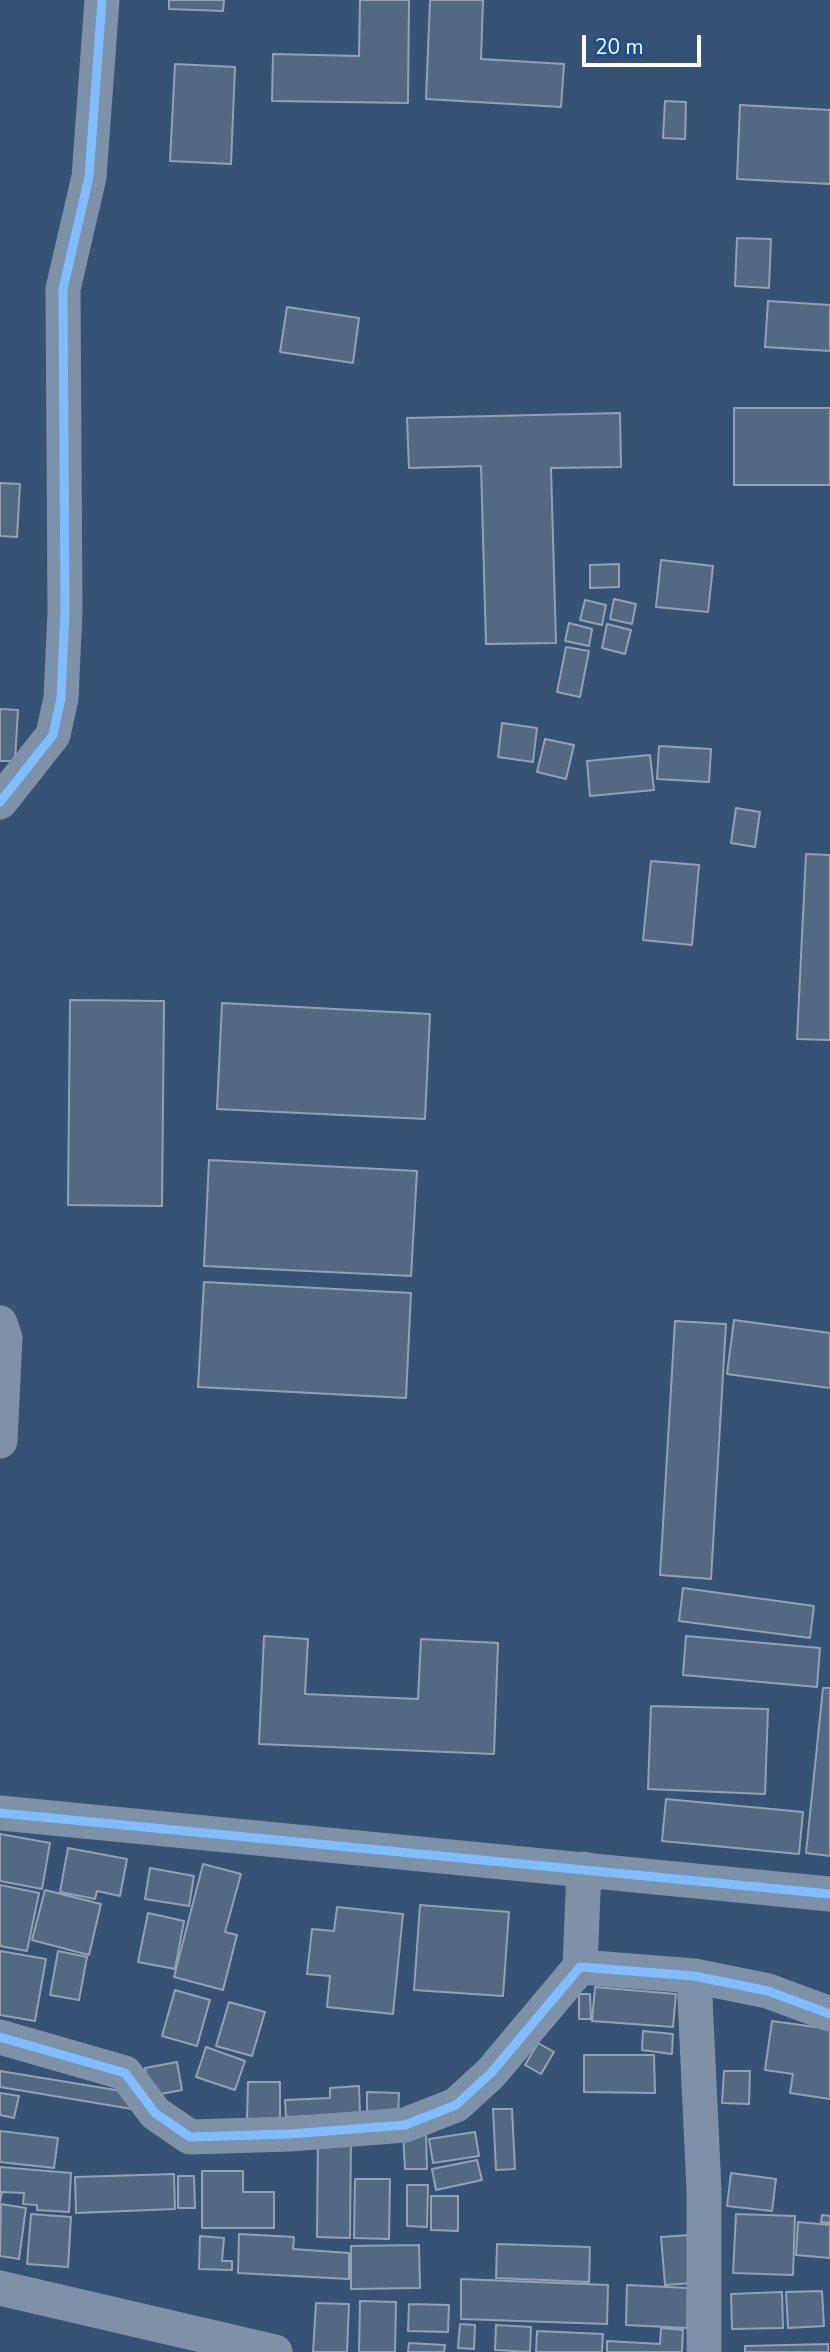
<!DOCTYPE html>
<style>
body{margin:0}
#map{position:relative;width:830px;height:2352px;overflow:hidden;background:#365274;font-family:"Nunito Sans",sans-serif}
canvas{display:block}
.scale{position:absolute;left:582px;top:35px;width:119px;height:32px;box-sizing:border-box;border:4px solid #fff;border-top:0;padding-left:9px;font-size:21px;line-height:24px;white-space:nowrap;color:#fff;-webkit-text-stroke:5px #1b4f8f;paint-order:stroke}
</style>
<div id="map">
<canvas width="830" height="2352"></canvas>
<div class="scale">20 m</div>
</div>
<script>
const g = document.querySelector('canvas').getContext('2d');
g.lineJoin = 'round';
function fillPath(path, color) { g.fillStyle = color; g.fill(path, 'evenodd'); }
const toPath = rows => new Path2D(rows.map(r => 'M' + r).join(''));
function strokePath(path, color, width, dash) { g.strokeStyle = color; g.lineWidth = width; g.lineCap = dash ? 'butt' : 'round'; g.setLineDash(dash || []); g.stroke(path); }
const building = toPath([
 [169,0,224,0,223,11,169,9,169,0],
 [360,0,409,0,408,103,272,101,273,54,359,56,360,0],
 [430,0,483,0,481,59,564,64,561,107,426,99,430,0],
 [175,64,235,67,231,164,170,161,175,64],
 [665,101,686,102,685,139,663,138,665,101],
 [740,105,830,110,830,184,737,179,740,105],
 [737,238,771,239,769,288,735,286,737,238],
 [768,301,830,305,830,351,765,347,768,301],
 [287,307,359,318,353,363,280,352,287,307],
 [734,408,830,408,830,485,734,485,734,408],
 [620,413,621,467,551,468,556,643,486,644,481,466,409,468,407,418,620,413],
 [0,483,20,484,17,537,0,536,0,483],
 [661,560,713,566,708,612,656,607,661,560],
 [619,564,619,587,590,588,590,565,619,564],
 [614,599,636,604,632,624,610,619,614,599],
 [585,600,606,605,602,625,580,620,585,600],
 [569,623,592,629,589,646,565,641,569,623],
 [607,624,631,630,625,654,602,648,607,624],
 [566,647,589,651,580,697,557,692,566,647],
 [0,709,18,710,15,761,0,761,0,709],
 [502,723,537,728,533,762,498,757,502,723],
 [545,739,574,745,566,779,537,772,545,739],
 [659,746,711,749,709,782,657,779,659,746],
 [650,755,654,790,590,796,587,761,650,755],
 [736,808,760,812,755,847,731,843,736,808],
 [806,854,830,855,830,1040,797,1039,806,854],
 [651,861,699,865,692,945,643,940,651,861],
 [70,1000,164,1001,162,1206,68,1205,70,1000],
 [222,1003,430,1014,425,1119,217,1109,222,1003],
 [209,1160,417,1171,411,1276,204,1266,209,1160],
 [204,1282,411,1293,406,1398,198,1387,204,1282],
 [734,1320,830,1333,830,1388,727,1374,734,1320],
 [675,1321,726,1324,711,1579,660,1575,675,1321],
 [683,1588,814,1606,810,1638,679,1621,683,1588],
 [264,1636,308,1639,305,1694,418,1699,421,1639,498,1643,494,1754,259,1744,264,1636],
 [686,1636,820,1648,817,1687,683,1675,686,1636],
 [823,1688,830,1688,830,1856,806,1853,823,1688],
 [651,1706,768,1709,765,1794,648,1789,651,1706],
 [666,1799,803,1812,799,1854,662,1841,666,1799],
 [0,1834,50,1843,42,1889,0,1881,0,1834],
 [68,1848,127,1859,120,1896,97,1891,95,1899,60,1892,68,1848],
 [203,1864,241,1874,225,1932,237,1935,223,1990,174,1977,203,1864],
 [150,1868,194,1876,189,1906,145,1899,150,1868],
 [0,1885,39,1893,27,1951,0,1946,0,1885],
 [45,1890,101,1904,89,1955,32,1940,45,1890],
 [420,1905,509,1912,503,1996,414,1990,420,1905],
 [337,1907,403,1914,393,2014,327,2007,330,1976,307,1974,312,1929,334,1931,337,1907],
 [148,1913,184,1921,175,1969,138,1962,148,1913],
 [0,1951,46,1959,35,2021,0,2015,0,1951],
 [58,1951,87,1957,79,2000,50,1995,58,1951],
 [595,1987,676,1994,673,2027,592,2021,595,1987],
 [175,1990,210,2000,197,2046,162,2036,175,1990],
 [579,1994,590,1994,591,2019,579,2019,579,1994],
 [229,2002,265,2012,252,2056,216,2046,229,2002],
 [772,2021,830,2029,830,2099,790,2093,793,2074,765,2070,772,2021],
 [643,2031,673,2034,672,2054,642,2050,643,2031],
 [538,2043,554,2052,541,2074,525,2065,538,2043],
 [206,2047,245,2061,235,2090,196,2077,206,2047],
 [584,2055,654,2055,655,2093,584,2092,584,2055],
 [177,2062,182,2090,150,2096,145,2068,177,2062],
 [0,2071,134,2093,132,2109,0,2087,0,2071],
 [724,2071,750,2071,749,2104,722,2103,724,2071],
 [248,2082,280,2082,280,2120,247,2119,248,2082],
 [359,2086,360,2114,286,2117,285,2100,330,2098,330,2088,359,2086],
 [367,2092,399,2093,398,2116,367,2115,367,2092],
 [0,2093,19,2096,14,2118,0,2115,0,2093],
 [493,2109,512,2109,515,2169,496,2170,493,2109],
 [0,2131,58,2138,54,2168,0,2162,0,2131],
 [426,2132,427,2169,405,2169,403,2133,426,2132],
 [475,2132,479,2156,433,2163,429,2139,475,2132],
 [318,2134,351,2135,350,2238,317,2237,318,2134],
 [477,2160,482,2180,436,2190,432,2169,477,2160],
 [0,2167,71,2173,69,2212,37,2210,37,2205,23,2204,24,2193,2,2192,0,2202,0,2167],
 [202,2171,243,2171,243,2192,274,2192,274,2228,202,2228,202,2171],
 [731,2173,776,2179,772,2211,727,2206,731,2173],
 [174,2174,175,2209,76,2213,75,2177,174,2174],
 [178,2176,194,2176,195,2208,178,2208,178,2176],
 [355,2179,390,2179,389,2239,354,2238,355,2179],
 [407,2185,428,2185,427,2227,407,2226,407,2185],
 [431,2196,458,2196,458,2231,431,2230,431,2196],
 [1,2204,26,2208,19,2259,0,2256,1,2204],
 [31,2214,71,2217,68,2267,27,2264,31,2214],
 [736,2214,795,2216,793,2275,733,2273,736,2214],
 [822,2215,830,2216,830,2223,821,2222,822,2215],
 [798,2222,830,2225,830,2258,796,2255,798,2222],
 [239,2234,294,2237,293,2249,349,2253,349,2279,238,2273,239,2234],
 [690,2235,694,2283,665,2285,661,2237,690,2235],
 [200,2236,224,2238,222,2261,232,2261,232,2270,199,2269,200,2236],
 [497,2244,590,2247,589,2282,496,2278,497,2244],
 [419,2245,420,2288,351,2289,351,2246,419,2245],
 [461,2279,608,2285,607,2324,461,2319,461,2279],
 [627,2285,688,2288,687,2328,626,2325,627,2285],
 [822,2291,824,2326,788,2328,786,2292,822,2291],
 [782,2292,783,2328,732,2329,731,2294,782,2292],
 [360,2301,396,2302,395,2352,359,2352,360,2301],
 [316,2303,349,2304,347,2352,313,2352,316,2303],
 [409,2304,449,2305,448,2332,408,2331,409,2304],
 [460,2324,475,2325,474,2349,458,2348,460,2324],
 [496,2325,531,2327,530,2352,495,2350,496,2325],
 [661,2328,683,2330,682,2352,607,2352,607,2341,660,2344,661,2328],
 [537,2331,603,2334,602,2352,536,2352,537,2331],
 [409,2343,445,2345,444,2352,408,2352,409,2343],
 [828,2344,828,2352,745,2352,745,2346,828,2344]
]);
fillPath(building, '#526984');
strokePath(building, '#92a2b6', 2);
strokePath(toPath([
 [0,802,53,735,61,698,65,612,63,289,89,177,102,0],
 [0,1323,5,1338,0,1441],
 [0,1813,830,1894],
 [580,1967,584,1869],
 [694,1976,704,2190,704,2352],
 [0,2037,125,2073,155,2113,190,2137,290,2134,405,2125,456,2105,491,2073,580,1967,694,1976,768,1991,830,2014],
 [0,2288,275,2352]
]), '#7d92a8', 35);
strokePath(toPath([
 [0,802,53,735,61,698,65,612,63,289,89,177,102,0],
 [0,1813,830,1894],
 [0,2037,125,2073,155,2113,190,2137,290,2134,405,2125,456,2105,491,2073,580,1967,694,1976,768,1991,830,2014]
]), '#80bcff', 9);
</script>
